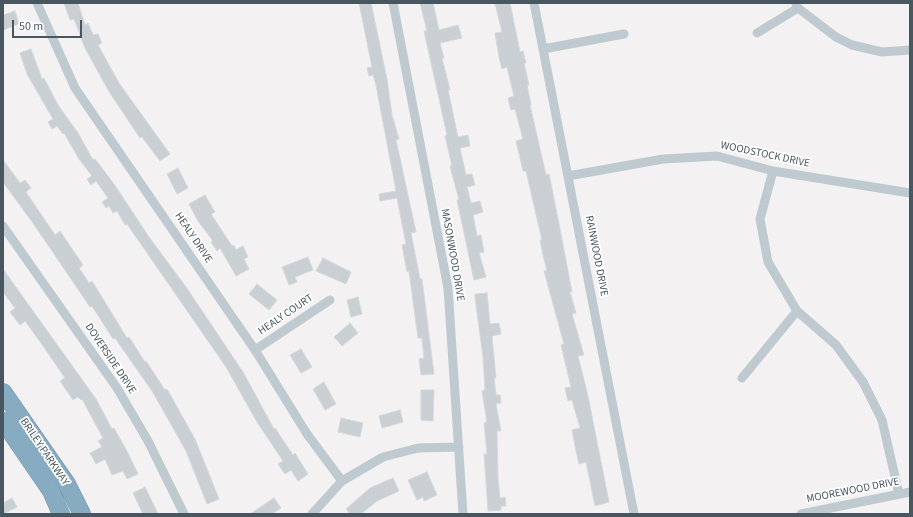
<!DOCTYPE html>
<style>
body{margin:0}
#map{position:relative;width:913px;height:517px;overflow:hidden;background:#f3f1f1;font-family:"Source Sans 3",sans-serif}
canvas{display:block}
.frame{position:absolute;inset:0;border:4px solid #48575f;pointer-events:none}
.scale{position:absolute;left:12px;top:20px;width:70px;height:18px;box-sizing:border-box;border:2px solid #48575f;border-top:0;padding-left:5px;font-size:12px;line-height:14px;white-space:nowrap;color:#48575f;-webkit-text-stroke:3px #fff;paint-order:stroke}
</style>
<div id="map">
<canvas width="913" height="517"></canvas>
<div class="frame"></div>
<div class="scale">50 m</div>
</div>
<script>
const g = document.querySelector('canvas').getContext('2d');
g.lineJoin = 'round';
function fillPath(path, color) { g.fillStyle = color; g.fill(path, 'evenodd'); }
const toPath = rows => new Path2D(rows.map(r => 'M' + r).join(''));
function strokePath(path, color, width, dash) { g.strokeStyle = color; g.lineWidth = width; g.lineCap = dash ? 'butt' : 'round'; g.setLineDash(dash || []); g.stroke(path); }
function drawText(font, color, halo, rows, align = 'center') {
  g.font = font + ' "Source Sans 3",sans-serif'; g.lineWidth = 3.5; g.setLineDash([]); g.textBaseline = 'middle'; g.strokeStyle = halo; g.fillStyle = color; for (const [text, x, y, turn = 0] of rows) {
    g.save(); g.translate(x, y); g.rotate((+turn || 0) * Math.PI / 180); g.textAlign = isNaN(turn) ? turn : align; if (halo) g.strokeText(text, 0, 0); g.fillText(text, 0, 0); g.restore();
  }
}
const building = toPath([
 [64,3,78,3,85,25,88,23,93,35,98,34,102,43,98,45,119,83,170,154,160,161,142,137,140,138,108,90,85,48,74,19,70,20,64,3],
 [359,3,371,3,387,79,392,115,399,139,396,140,416,232,411,233,420,279,422,279,434,374,421,375,419,359,424,358,422,338,418,338,409,271,407,272,402,245,406,244,397,198,380,201,379,194,396,191,376,85,373,75,369,76,367,68,372,67,359,3],
 [420,3,433,3,439,30,458,25,462,38,440,43,444,58,442,58,450,90,448,90,458,137,468,135,470,146,460,148,466,175,472,174,475,185,467,187,471,203,480,201,483,212,473,215,477,236,481,235,484,252,479,253,486,277,474,280,457,200,459,200,450,166,452,166,445,136,447,135,424,31,427,31,420,3],
 [495,3,510,3,520,52,523,51,526,63,524,63,529,85,527,85,531,105,530,105,546,175,549,174,560,229,572,292,570,292,576,313,572,314,584,355,578,356,588,396,609,502,595,506,586,462,579,464,576,451,572,430,580,428,572,400,568,401,565,388,571,387,561,345,564,344,544,271,547,271,543,255,540,240,542,240,526,171,523,171,516,141,523,139,515,109,511,110,508,98,514,96,507,67,502,69,499,57,495,33,502,32,495,3],
 [15,11,19,24,3,30,3,15,15,11],
 [31,49,42,79,44,78,58,105,78,133,93,160,95,159,114,184,149,237,186,287,243,372,274,429,275,428,293,455,295,453,308,474,298,481,291,470,285,474,278,464,283,461,257,422,226,367,127,224,125,225,117,211,113,213,109,206,106,208,102,202,108,198,96,181,91,185,87,179,92,176,79,159,64,133,63,134,57,126,52,129,48,122,53,119,27,74,20,53,31,49],
 [3,160,20,183,25,180,31,188,26,192,55,235,60,231,83,265,79,268,89,283,92,281,127,338,129,337,145,362,146,361,165,390,167,389,195,439,219,499,207,504,186,451,152,391,115,338,113,339,92,306,90,307,35,226,3,182,3,160],
 [178,168,188,188,177,194,167,174,178,168],
 [205,195,215,212,211,214,232,246,234,245,236,250,243,246,248,257,244,259,249,269,236,276,220,248,217,251,211,242,213,241,198,221,189,204,205,195],
 [308,257,313,270,295,277,297,282,289,285,282,267,308,257],
 [323,258,351,272,346,284,316,271,323,258],
 [3,269,96,399,112,429,114,428,128,453,138,474,127,479,123,471,112,475,105,459,96,464,90,453,102,447,98,441,103,438,82,399,81,400,78,397,73,400,60,381,65,378,43,346,25,321,20,325,10,312,15,308,3,292,3,269],
 [257,284,277,300,269,310,249,294,257,284],
 [487,293,490,324,499,323,501,334,492,336,496,378,494,378,496,395,500,395,501,403,496,404,501,431,497,431,498,479,500,498,505,497,506,506,501,506,501,510,488,511,484,454,487,454,484,423,487,422,482,391,485,390,483,357,475,297,475,294,487,293],
 [358,297,362,314,351,317,347,300,358,297],
 [350,323,358,333,342,346,334,337,350,323],
 [301,349,312,367,301,373,290,355,301,349],
 [324,382,336,404,325,410,313,389,324,382],
 [421,390,434,390,433,421,421,420,421,390],
 [400,410,403,422,382,428,379,416,400,410],
 [341,418,363,423,360,437,338,432,341,418],
 [427,472,437,495,424,501,423,497,417,500,408,480,427,472],
 [393,478,399,491,377,501,361,514,350,514,346,509,370,488,393,478],
 [145,487,158,514,143,514,133,493,145,487],
 [12,498,17,507,3,514,3,503,12,498],
 [274,498,281,508,272,514,250,514,274,498]
]);
fillPath(building, '#cacfd3');
strokePath(building, '#d4d8dc', 1);
const motorway = toPath([
 [3,392,67,484,82,514],
 [3,421,51,491,61,514]
]);
strokePath(motorway, '#7296ac', 18);
strokePath(toPath([
 [37,3,75,88,255,350,307,434,342,481],
 [393,3,448,288,463,514],
 [534,3,634,514],
 [796,3,798,8,836,37,852,45,882,52,910,50],
 [757,33,798,8],
 [543,49,624,34],
 [773,171,760,219,768,262,797,311,836,345,863,382,882,420,899,494],
 [568,176,663,159,717,156,773,171,910,193],
 [3,226,117,388,148,441,184,514],
 [255,350,330,300],
 [742,378,797,311],
 [312,514,342,481,383,457,418,448,459,447],
 [801,514,910,492]
]), '#becad0', 9);
strokePath(motorway, '#87abc0', 17);
drawText('11px', '#48575f', '#fff', [
 ["WOODSTOCK DRIVE",765,155,12],
 ["HEALY DRIVE",193,238,56],
 ["MASONWOOD DRIVE",452,255,80],
 ["RAINWOOD DRIVE",596,256,79],
 ["HEALY COURT",286,315,-34],
 ["DOVERSIDE DRIVE",110,359,56],
 ["BRILEY PARKWAY",44,452,56],
 ["MOOREWOOD DRIVE",853,491,-11]
]);
</script>
